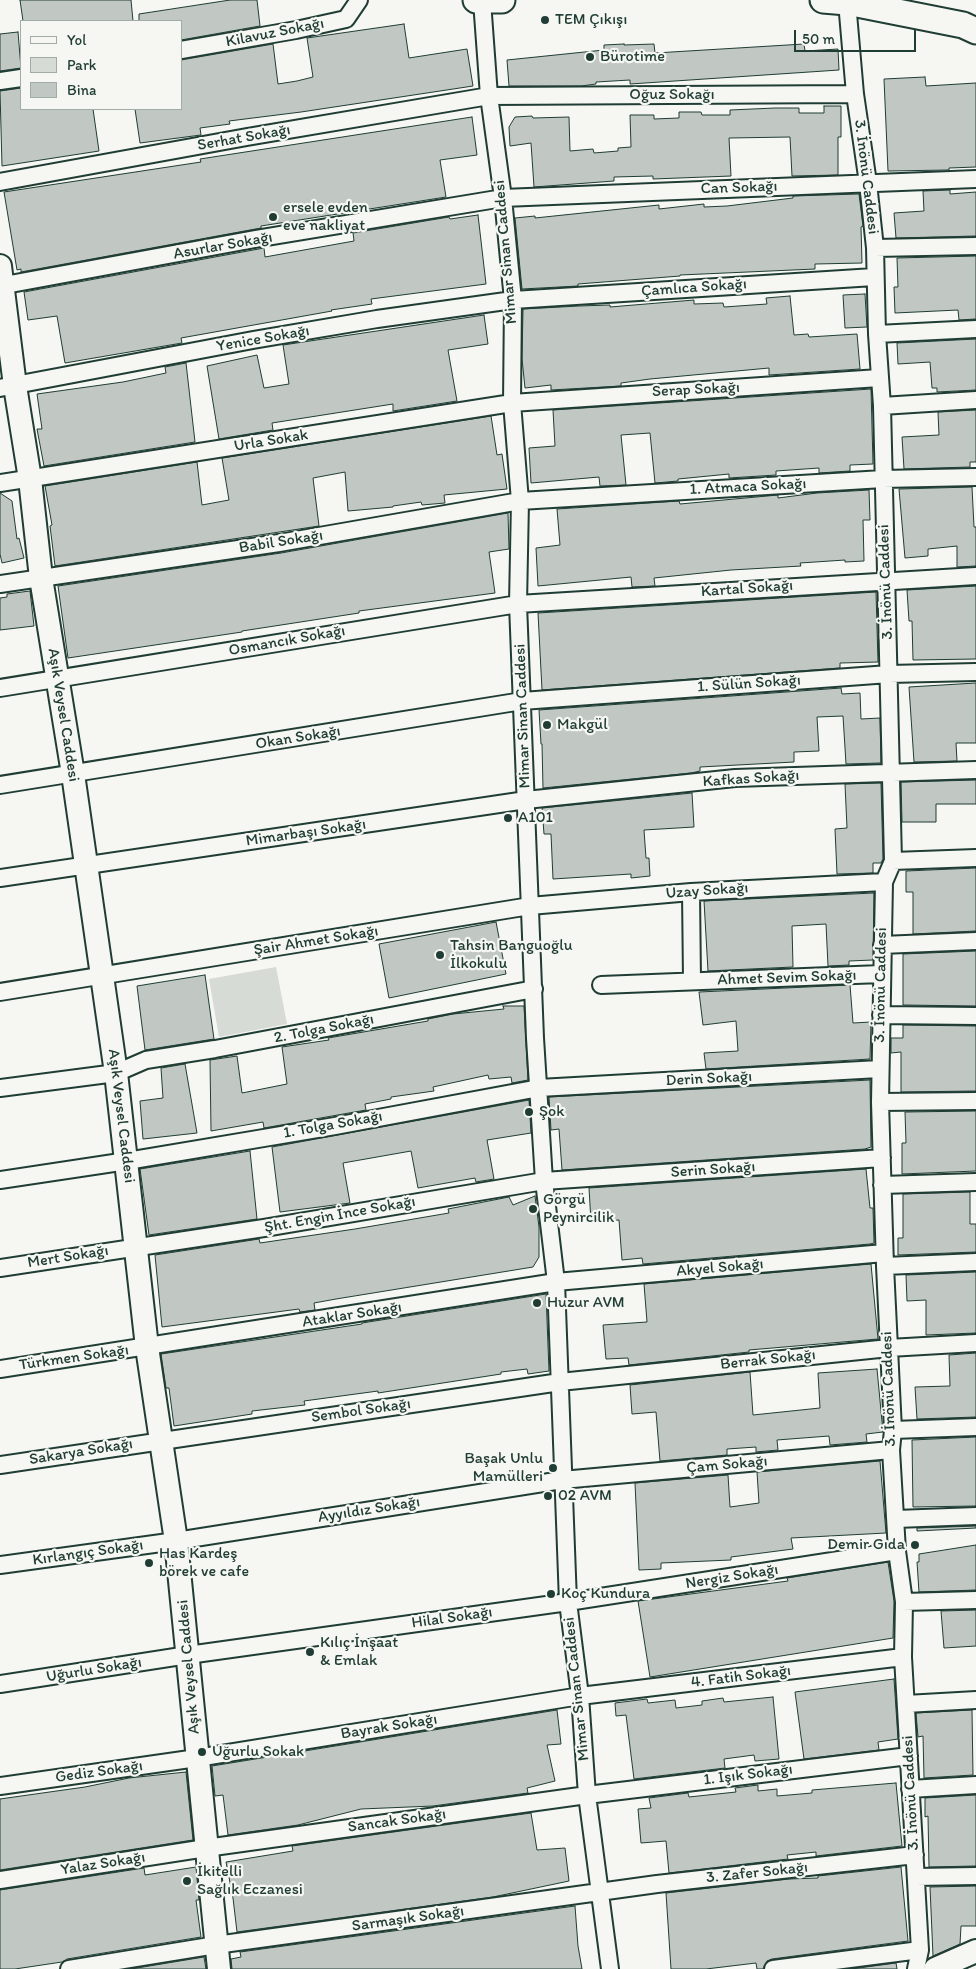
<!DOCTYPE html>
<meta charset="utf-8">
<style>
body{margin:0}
#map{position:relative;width:976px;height:1969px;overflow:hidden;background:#f6f6f2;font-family:Itim,sans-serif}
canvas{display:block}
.legend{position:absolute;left:20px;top:20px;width:162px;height:90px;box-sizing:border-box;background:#f6f6f2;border:1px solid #a0aca6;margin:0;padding:6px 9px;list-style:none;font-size:15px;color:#1f3d34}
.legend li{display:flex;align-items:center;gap:10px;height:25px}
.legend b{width:25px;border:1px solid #a0aca6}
.scale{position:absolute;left:794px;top:30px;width:122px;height:22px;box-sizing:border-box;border:2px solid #1f3d34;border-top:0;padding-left:6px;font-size:15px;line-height:18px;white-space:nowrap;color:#1f3d34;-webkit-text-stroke:4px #f6f6f2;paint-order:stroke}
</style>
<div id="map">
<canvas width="976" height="1969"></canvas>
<ul class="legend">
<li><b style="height:6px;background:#f6f6f2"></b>Yol</li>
<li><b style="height:14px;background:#d6dbd6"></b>Park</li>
<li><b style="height:14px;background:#c1c8c3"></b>Bina</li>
</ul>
<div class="scale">50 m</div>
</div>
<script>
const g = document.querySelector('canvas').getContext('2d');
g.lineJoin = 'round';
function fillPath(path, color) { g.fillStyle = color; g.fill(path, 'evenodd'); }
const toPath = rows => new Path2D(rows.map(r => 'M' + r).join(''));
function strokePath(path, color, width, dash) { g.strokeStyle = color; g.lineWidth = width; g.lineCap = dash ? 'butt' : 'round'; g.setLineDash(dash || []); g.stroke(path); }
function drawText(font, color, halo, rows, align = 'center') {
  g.font = font + ' Itim,sans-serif'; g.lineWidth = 4.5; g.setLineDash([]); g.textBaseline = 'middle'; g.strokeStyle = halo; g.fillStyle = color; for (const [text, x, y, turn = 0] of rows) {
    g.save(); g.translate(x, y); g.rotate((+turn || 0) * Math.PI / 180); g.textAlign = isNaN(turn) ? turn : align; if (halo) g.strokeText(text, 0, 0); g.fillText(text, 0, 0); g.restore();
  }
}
fillPath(toPath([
 [276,967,287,1024,219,1037,209,979]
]), '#d6dbd6');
const building = toPath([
 [20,0,131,0,133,21,23,21,20,0],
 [230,0,257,0,260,26,181,40,181,21,139,21,139,14,230,0],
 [404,24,409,58,467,49,473,86,301,112,229,121,230,124,200,128,201,135,140,143,135,109,181,109,181,60,273,44,278,84,297,81,313,77,307,38,404,24],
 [18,32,21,68,0,71,0,34,18,32],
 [624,44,624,45,654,44,655,53,804,44,805,51,838,49,839,70,630,84,630,80,596,82,596,84,581,86,509,86,507,60,604,50,604,45,624,44],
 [925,77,926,86,976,83,976,167,949,168,949,170,888,171,884,79,925,77],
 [21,88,21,109,93,109,99,151,2,166,0,91,21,88],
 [824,106,841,106,841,137,838,137,838,175,792,176,790,137,729,138,731,176,653,179,653,176,614,177,614,181,534,187,531,143,510,146,509,127,515,117,532,116,533,118,569,117,570,151,593,149,594,153,618,151,618,148,631,147,630,115,654,115,654,119,679,118,679,112,701,112,702,115,730,115,730,110,775,108,799,108,799,113,824,113,824,106],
 [472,117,477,155,440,160,446,197,261,226,261,228,21,272,21,269,17,270,4,192,201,162,200,159,472,117],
 [950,190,950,194,976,192,976,236,896,238,894,213,924,211,923,191,950,190],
 [859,194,863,226,861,227,862,263,815,264,815,269,680,275,680,276,578,284,578,286,522,289,515,218,535,216,535,218,659,205,659,209,704,204,704,207,727,206,793,198,793,196,859,194],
 [478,215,486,284,371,299,372,304,331,310,332,311,181,338,182,343,65,363,57,316,28,320,24,292,264,248,265,257,354,241,353,233,449,217,450,219,478,215],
 [976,256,976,319,959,320,958,310,895,313,894,287,898,287,897,258,976,256],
 [865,294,867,327,845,328,843,295,865,294],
 [790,296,794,335,808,334,809,337,857,334,860,369,769,375,769,368,650,379,621,383,621,386,551,390,551,385,525,388,522,359,523,309,579,306,610,305,610,307,694,300,694,304,723,303,724,307,767,304,766,298,790,296],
 [484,315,488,344,448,350,457,401,393,411,393,404,272,423,273,430,219,439,207,366,257,355,264,388,289,384,283,345,484,315],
 [976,339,976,390,937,392,937,388,932,388,930,362,898,364,897,343,976,339],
 [186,363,195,442,44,466,37,429,42,429,37,394,123,382,166,373,165,367,186,363],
 [871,389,873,464,850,465,850,471,819,473,819,468,776,471,776,475,729,478,729,474,678,479,678,481,655,483,650,433,621,435,626,485,600,486,599,477,531,483,529,448,555,446,553,410,871,389],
 [976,410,976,462,970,462,970,467,904,469,902,437,939,435,938,412,976,410],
 [491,416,497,455,502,454,507,489,444,495,445,503,422,505,421,502,393,506,393,507,348,511,345,472,313,478,319,526,55,566,50,526,52,525,45,486,197,462,202,505,229,500,222,458,491,416],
 [972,487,974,527,976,527,976,566,957,567,957,546,928,549,928,556,905,558,899,489,972,487],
 [869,490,870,520,863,520,864,561,845,562,845,560,800,563,801,566,731,570,654,578,655,586,632,587,631,577,538,586,536,548,560,545,557,509,679,501,680,504,778,495,778,498,817,493,869,490],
 [0,493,12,501,17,539,19,538,24,558,2,563,0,554,0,493],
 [508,513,509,549,489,552,495,593,359,611,359,613,242,631,242,632,68,658,58,586,281,553,508,513],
 [976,586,976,659,913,660,912,621,909,621,907,590,976,586],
 [30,591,34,626,0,630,0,598,7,597,7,594,30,591],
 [876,592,878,662,840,663,840,668,542,690,538,613,876,592],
 [976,683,976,743,956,743,957,761,914,762,909,687,976,683],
 [841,688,842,694,860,693,861,719,880,718,881,763,846,764,843,716,817,717,819,751,794,752,794,762,700,767,700,771,691,773,543,788,542,744,541,744,539,710,841,688],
 [976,780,976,804,936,804,936,822,902,822,901,782,976,780],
 [881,783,883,859,881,863,873,863,873,873,837,874,835,829,847,828,845,784,881,783],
 [692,793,694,827,644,830,646,858,649,858,650,876,631,878,631,874,553,879,551,834,544,834,542,808,692,793],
 [976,868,976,931,913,934,913,892,906,892,906,871,976,868],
 [874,893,873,960,849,961,849,965,828,966,826,924,792,926,793,967,708,971,704,901,874,893],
 [496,922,506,974,389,998,379,944,496,922],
 [976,951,976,1006,903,1005,903,954,976,951],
 [205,975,214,1039,145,1050,137,986,205,975],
 [850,985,853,1023,871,1022,870,1059,706,1069,704,1053,738,1051,736,1021,703,1025,699,992,850,985],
 [503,1006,524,1006,528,1080,512,1083,511,1077,489,1079,488,1075,433,1087,434,1091,391,1097,391,1099,365,1104,366,1110,264,1128,263,1122,211,1131,210,1060,237,1056,242,1093,287,1084,282,1047,329,1040,328,1038,428,1021,428,1019,453,1014,504,1009,503,1006],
 [903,1025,976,1026,976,1091,901,1092,901,1052,891,1053,891,1038,903,1038,903,1025],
 [185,1064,197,1133,143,1139,140,1101,163,1098,161,1068,185,1064],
 [870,1080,871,1147,865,1149,562,1170,559,1129,551,1130,549,1097,870,1080],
 [529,1100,531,1133,487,1140,494,1179,476,1182,475,1178,418,1188,411,1151,343,1163,350,1203,280,1212,272,1147,529,1100],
 [976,1111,976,1171,902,1174,902,1143,906,1143,905,1112,976,1111],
 [250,1151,257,1219,149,1235,140,1169,250,1151],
 [866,1169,870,1208,873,1208,874,1243,870,1244,643,1264,642,1258,622,1260,619,1220,591,1222,589,1188,866,1169],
 [970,1192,970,1224,976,1224,976,1252,898,1255,898,1238,903,1238,903,1194,970,1192],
 [535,1196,539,1227,539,1257,533,1267,336,1299,314,1303,315,1310,300,1312,299,1309,162,1327,155,1255,259,1239,260,1243,355,1229,449,1213,448,1209,509,1197,513,1205,535,1196],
 [871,1264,878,1339,749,1350,749,1352,629,1365,628,1358,606,1359,603,1325,647,1322,644,1284,871,1264],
 [976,1272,976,1333,926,1335,926,1300,907,1301,906,1275,976,1272],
 [546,1294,549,1371,528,1374,527,1369,501,1372,501,1374,378,1393,378,1391,304,1401,305,1405,252,1411,252,1414,174,1426,169,1388,166,1388,161,1354,362,1324,362,1323,546,1294],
 [976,1353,976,1417,917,1419,915,1387,950,1386,949,1355,976,1353],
 [877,1369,883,1432,866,1434,867,1442,830,1445,829,1436,777,1440,778,1450,756,1452,756,1447,727,1449,727,1455,660,1461,656,1412,632,1414,630,1385,750,1372,753,1415,820,1408,818,1373,877,1369],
 [976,1437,976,1506,913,1507,912,1440,976,1437],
 [880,1461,886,1533,791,1538,793,1549,731,1557,731,1560,661,1563,661,1569,639,1570,635,1483,728,1475,730,1507,759,1503,757,1472,880,1461],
 [976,1526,976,1528,917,1531,917,1528,976,1526],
 [976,1545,976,1590,919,1592,917,1562,919,1562,919,1554,976,1545],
 [888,1562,894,1601,893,1638,650,1677,638,1601,788,1581,787,1578,888,1562],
 [976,1610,976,1646,944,1648,941,1611,976,1610],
 [894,1679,898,1739,878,1742,879,1750,804,1759,795,1692,894,1679],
 [773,1697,779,1759,755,1761,754,1755,724,1759,725,1768,634,1779,626,1715,616,1716,615,1703,647,1699,648,1703,675,1700,676,1708,702,1705,702,1701,723,1698,724,1702,773,1697],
 [557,1710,561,1744,547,1745,555,1781,527,1788,528,1793,433,1806,361,1809,298,1825,228,1835,223,1795,215,1796,212,1766,557,1710],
 [972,1710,973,1775,924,1778,923,1736,918,1737,916,1713,972,1710],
 [186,1772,193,1840,0,1870,0,1799,85,1787,129,1778,186,1772],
 [896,1783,902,1846,816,1856,816,1852,787,1855,788,1859,669,1873,666,1841,641,1843,638,1809,651,1808,649,1798,688,1793,689,1797,736,1792,735,1788,758,1785,758,1791,777,1789,777,1796,812,1793,812,1790,896,1783],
 [976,1795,976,1866,929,1867,928,1816,925,1817,925,1798,976,1795],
 [531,1813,537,1850,565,1848,569,1881,493,1897,237,1932,233,1898,226,1862,293,1851,292,1846,531,1813],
 [196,1867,199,1900,196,1900,201,1937,67,1959,62,1962,15,1969,0,1969,0,1890,144,1868,145,1875,196,1867],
 [901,1867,908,1941,772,1959,767,1961,763,1969,757,1969,756,1963,706,1969,671,1969,666,1893,789,1879,818,1878,818,1876,901,1867],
 [976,1886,976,1926,961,1926,960,1944,933,1956,930,1887,976,1886],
 [575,1906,578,1946,582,1969,232,1969,231,1959,241,1957,240,1952,575,1906],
 [204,1957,206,1969,131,1969,204,1957],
 [896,1963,897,1969,851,1969,896,1963]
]);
fillPath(building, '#c1c8c3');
strokePath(building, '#1f3d34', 1);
const minor = toPath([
 [482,1,489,96,503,198,513,300,512,403,520,501,518,604,535,1038,544,1181,556,1282,568,1602,580,1696,587,1795,610,1969],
 [847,2,855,94,868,183,875,248,877,334,882,406,893,861,884,882,880,1102,885,1266,893,1430,891,1450,897,1551,904,1602,903,1657,920,1950,916,1969],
 [181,50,296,30,346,19,359,0],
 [0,81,21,78],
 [0,182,247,137,489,96,855,94],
 [875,248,976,246],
 [0,286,255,239,503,198,976,179],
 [877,334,976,329],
 [0,388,253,340,377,319,513,300,874,277],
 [882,406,976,400],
 [0,483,512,403,879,378],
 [0,584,279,543,520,501,883,479,976,477],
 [0,688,518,604,976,576],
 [0,785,522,701,889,674,976,672],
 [893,861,976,858],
 [0,878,526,800,735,778,976,770],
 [691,892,692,981],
 [882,945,976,941],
 [601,985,881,974],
 [0,992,530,906,691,892,884,882],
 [881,1015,976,1016],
 [0,1088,116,1073,146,1060,215,1049,534,989],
 [880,1102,976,1101],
 [0,1180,127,1161,335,1126,539,1088,879,1069],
 [882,1185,976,1182],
 [885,1266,976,1262],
 [0,1268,264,1228,544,1181,882,1158],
 [0,1369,556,1282,884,1253],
 [893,1430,976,1427],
 [0,1465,560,1382,889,1348,976,1343],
 [896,1519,976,1516],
 [0,1565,176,1541,562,1480,891,1450],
 [904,1602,976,1600],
 [0,1684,188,1655,568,1602,897,1551],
 [906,1704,976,1700],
 [0,1786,197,1758,580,1696,903,1657],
 [910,1789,976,1785],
 [916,1877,976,1876],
 [0,1880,206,1848,587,1795,909,1756],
 [69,1969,216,1945,657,1884,915,1855],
 [773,1969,920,1950]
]);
const secondary = toPath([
 [0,266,15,386,30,479,41,578,73,774,116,1073,147,1347,176,1541,219,1969],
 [935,1969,976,1951]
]);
const primary = toPath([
 [476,0,502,0],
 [823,0,847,2,963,25,976,31]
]);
strokePath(minor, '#1f3d34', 20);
strokePath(secondary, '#1f3d34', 26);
strokePath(primary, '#1f3d34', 29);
strokePath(minor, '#f6f6f2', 16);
strokePath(secondary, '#f6f6f2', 22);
strokePath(primary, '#f6f6f2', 25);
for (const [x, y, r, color] of [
 [545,20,5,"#1f3d34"],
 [590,57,5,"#1f3d34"],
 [273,217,5,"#1f3d34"],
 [547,725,5,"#1f3d34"],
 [508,818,5,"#1f3d34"],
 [440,955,5,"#1f3d34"],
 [529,1112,5,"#1f3d34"],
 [533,1209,5,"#1f3d34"],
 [537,1303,5,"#1f3d34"],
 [553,1468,5,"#1f3d34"],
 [548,1496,5,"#1f3d34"],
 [915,1545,5,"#1f3d34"],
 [149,1563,5,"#1f3d34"],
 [551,1594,5,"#1f3d34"],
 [310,1652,5,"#1f3d34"],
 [202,1752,5,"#1f3d34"],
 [187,1881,5,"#1f3d34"]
]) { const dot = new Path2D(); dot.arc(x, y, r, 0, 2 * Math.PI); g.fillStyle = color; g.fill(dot); strokePath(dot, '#f6f6f2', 2); }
drawText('16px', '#1f3d34', '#f6f6f2', [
 ["TEM Çıkışı",555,20],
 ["Bürotime",600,57],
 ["ersele evden",283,208],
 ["eve nakliyat",283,226],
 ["Makgül",557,725],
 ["A101",518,818],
 ["Tahsin Banguoğlu",450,946],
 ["İlkokulu",450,964],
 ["Şok",539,1112],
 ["Görgü",543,1200],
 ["Peynircilik",543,1218],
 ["Huzur AVM",547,1303],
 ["Başak Unlu",543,1459,"right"],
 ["Mamülleri",543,1477,"right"],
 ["02 AVM",558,1496],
 ["Demir Gıda",905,1545,"right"],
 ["Has Kardeş",159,1554],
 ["börek ve cafe",159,1572],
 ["Koç Kundura",561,1594],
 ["Kılıç İnşaat",320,1643],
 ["& Emlak",320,1661],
 ["Uğurlu Sokak",212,1752],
 ["İkitelli",197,1872],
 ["Sağlık Eczanesi",197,1890]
], 'left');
drawText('16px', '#1f3d34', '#f6f6f2', [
 ["Kilavuz Sokağı",275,33,-11],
 ["Oğuz Sokağı",672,95],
 ["Serhat Sokağı",244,138,-10],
 ["3. İnönü Caddesi",866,177,83],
 ["Can Sokağı",739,188,-2],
 ["Asurlar Sokağı",223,246,-10],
 ["Mimar Sinan Caddesi",506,252,-95],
 ["Çamlıca Sokağı",694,288,-4],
 ["Yenice Sokağı",263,339,-10],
 ["Serap Sokağı",696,390,-3],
 ["Urla Sokak",271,441,-9],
 ["1. Atmaca Sokağı",748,487,-3],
 ["Babil Sokağı",281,542,-9],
 ["3. İnönü Caddesi",886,582,-92],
 ["Kartal Sokağı",747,589,-4],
 ["Osmancık Sokağı",287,641,-10],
 ["1. Sülün Sokağı",749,684,-4],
 ["Aşık Veysel Caddesi",63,715,81],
 ["Mimar Sinan Caddesi",523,716,-92],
 ["Okan Sokağı",298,738,-9],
 ["Kafkas Sokağı",751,779,-4],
 ["Mimarbaşı Sokağı",306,833,-8],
 ["Uzay Sokağı",707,891,-4],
 ["Şair Ahmet Sokağı",316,941,-9],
 ["Ahmet Sevim Sokağı",787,978,-2],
 ["3. İnönü Caddesi",881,985,-89],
 ["2. Tolga Sokağı",324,1029,-11],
 ["Derin Sokağı",709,1079,-3],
 ["Aşık Veysel Caddesi",121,1116,83],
 ["1. Tolga Sokağı",333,1125,-10],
 ["Serin Sokağı",713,1170,-4],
 ["Şht. Engin İnce Sokağı",340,1215,-10],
 ["Mert Sokağı",68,1257,-9],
 ["Akyel Sokağı",720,1268,-5],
 ["Ataklar Sokağı",352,1315,-9],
 ["Türkmen Sokağı",74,1358,-8],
 ["Berrak Sokağı",768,1360,-6],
 ["3. İnönü Caddesi",889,1389,-92],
 ["Sembol Sokağı",361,1411,-8],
 ["Sakarya Sokağı",81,1452,-9],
 ["Çam Sokağı",727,1465,-5],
 ["Ayyıldız Sokağı",369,1510,-9],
 ["Kırlangıç Sokağı",88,1553,-8],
 ["Nergiz Sokağı",732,1577,-9],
 ["Hilal Sokağı",452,1618,-8],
 ["Aşık Veysel Caddesi",189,1667,-95],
 ["Uğurlu Sokağı",94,1670,-9],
 ["4. Fatih Sokağı",741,1677,-7],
 ["Mimar Sinan Caddesi",577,1689,-96],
 ["Bayrak Sokağı",389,1727,-9],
 ["Gediz Sokağı",99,1772,-8],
 ["1. Işık Sokağı",748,1775,-7],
 ["3. İnönü Caddesi",911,1793,-93],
 ["Sancak Sokağı",397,1821,-8],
 ["Yalaz Sokağı",103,1864,-9],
 ["3. Zafer Sokağı",757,1873,-6],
 ["Sarmaşık Sokağı",408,1919,-8]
]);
</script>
